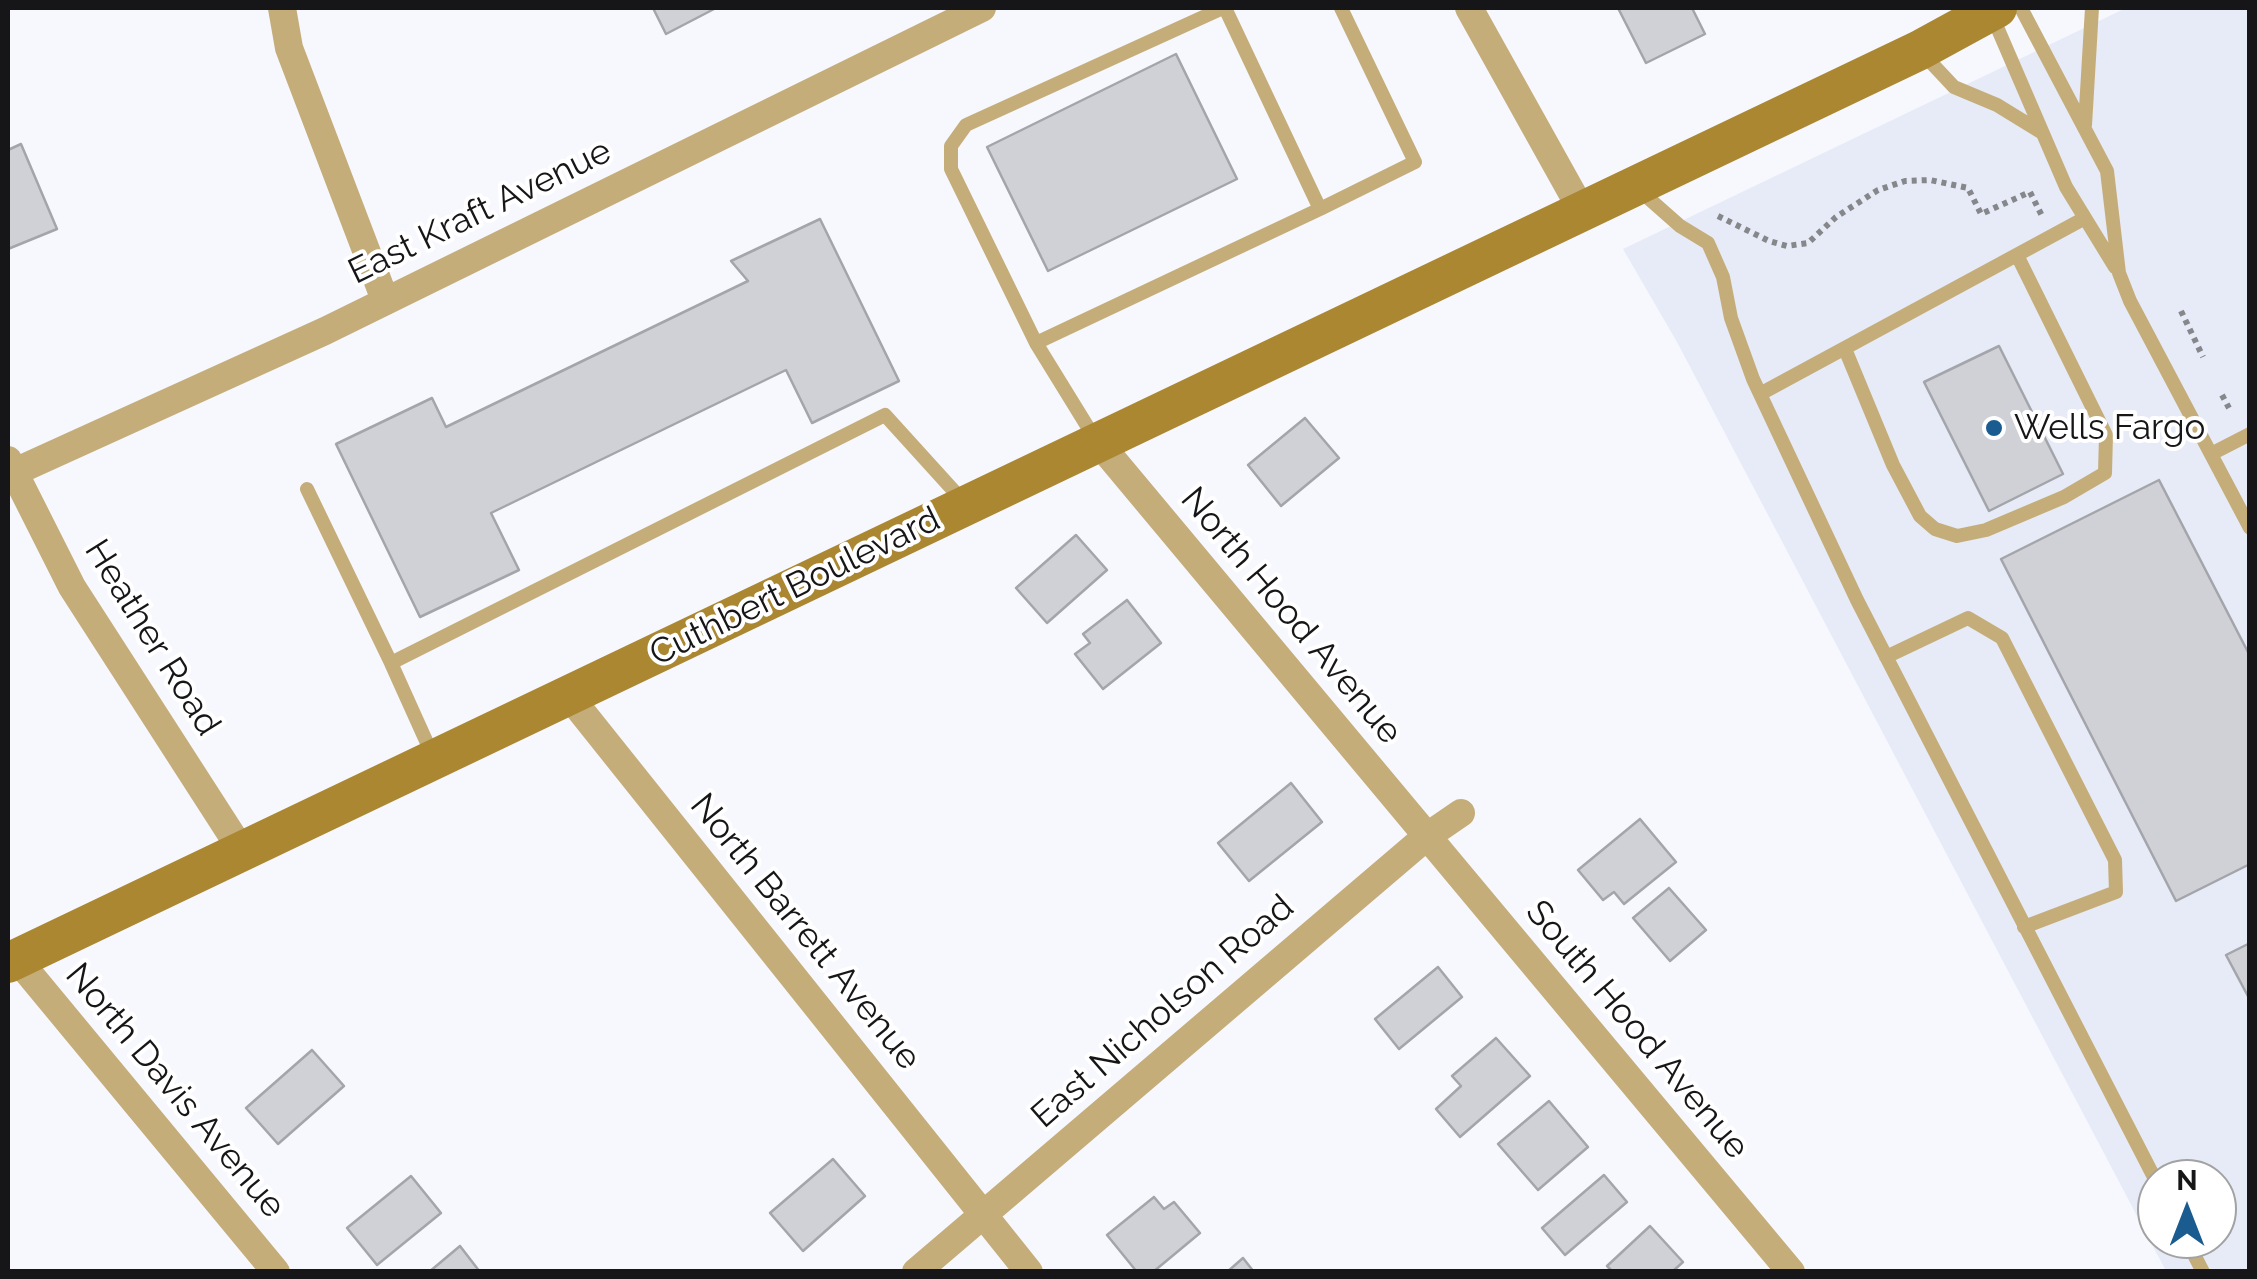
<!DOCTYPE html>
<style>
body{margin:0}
#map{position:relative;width:2257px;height:1279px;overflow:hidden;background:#f6f8fe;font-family:Raleway,sans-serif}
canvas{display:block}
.frame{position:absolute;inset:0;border:10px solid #161618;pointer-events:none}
.north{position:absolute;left:2137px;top:1159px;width:100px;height:100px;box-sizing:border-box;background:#fff;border:2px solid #a2a2a3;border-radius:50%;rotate:0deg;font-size:28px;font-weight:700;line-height:40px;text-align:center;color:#161618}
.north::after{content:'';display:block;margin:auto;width:35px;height:45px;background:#1a5b90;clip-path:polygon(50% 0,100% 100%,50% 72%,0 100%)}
</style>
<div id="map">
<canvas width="2257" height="1279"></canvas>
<div class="frame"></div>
<div class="north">N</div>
</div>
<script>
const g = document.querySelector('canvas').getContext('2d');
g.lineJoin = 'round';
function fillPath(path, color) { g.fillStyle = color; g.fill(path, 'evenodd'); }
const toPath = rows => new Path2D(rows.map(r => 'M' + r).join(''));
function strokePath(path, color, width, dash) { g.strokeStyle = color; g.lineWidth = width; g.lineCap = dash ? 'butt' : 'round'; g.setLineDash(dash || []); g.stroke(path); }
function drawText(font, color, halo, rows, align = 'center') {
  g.font = font + ' Raleway,sans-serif'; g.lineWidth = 8; g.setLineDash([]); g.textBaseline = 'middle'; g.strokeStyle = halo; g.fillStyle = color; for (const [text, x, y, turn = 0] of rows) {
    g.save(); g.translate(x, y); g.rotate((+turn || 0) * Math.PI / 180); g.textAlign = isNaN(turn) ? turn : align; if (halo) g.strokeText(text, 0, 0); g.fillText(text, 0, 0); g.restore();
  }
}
fillPath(toPath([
 [2126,8,2249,8,2249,1271,2166,1271,1677,342,1623,249],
 [2157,1179,2217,1179,2217,1239,2157,1239]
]), '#e6ebf7');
const building = toPath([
 [653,8,716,8,666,34,653,8],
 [1618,8,1692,8,1705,34,1646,63,1618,8],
 [1176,54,1237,179,1048,271,987,147,1176,54],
 [21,144,57,229,8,249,8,150,21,144],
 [820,219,899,381,812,423,786,370,491,513,519,570,420,617,336,444,432,398,446,427,748,281,731,261,820,219],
 [1999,346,2063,474,1989,511,1924,382,1999,346],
 [1305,418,1339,458,1281,506,1248,465,1305,418],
 [2159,480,2250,656,2250,864,2176,901,2001,559,2159,480],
 [1076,535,1107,570,1047,623,1016,588,1076,535],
 [1127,600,1161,643,1103,689,1075,654,1090,643,1083,634,1127,600],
 [1291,783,1322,822,1249,881,1218,843,1291,783],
 [1640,819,1676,862,1624,904,1614,892,1603,900,1578,870,1640,819],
 [1669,888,1706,930,1670,961,1633,918,1669,888],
 [2250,943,2250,1000,2226,955,2250,943],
 [1438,967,1462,997,1399,1049,1375,1019,1438,967],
 [1496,1038,1530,1076,1460,1137,1436,1109,1461,1086,1452,1076,1496,1038],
 [312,1050,344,1086,278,1144,246,1108,312,1050],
 [1549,1101,1588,1147,1538,1190,1498,1144,1549,1101],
 [833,1159,865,1196,803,1251,770,1213,833,1159],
 [1604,1175,1627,1202,1565,1255,1542,1228,1604,1175],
 [411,1176,441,1213,377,1265,347,1228,411,1176],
 [1154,1197,1164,1209,1174,1202,1200,1233,1153,1272,1137,1272,1107,1235,1154,1197],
 [1650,1226,1683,1262,1672,1272,1613,1272,1607,1266,1650,1226],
 [460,1246,480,1272,429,1272,460,1246],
 [1243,1258,1254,1272,1227,1272,1243,1258]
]);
fillPath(building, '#cfd1d6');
strokePath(building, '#a3a5aa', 2.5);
strokePath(toPath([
 [1718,216,1769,241,1787,246,1808,243,1836,217,1878,190,1905,181,1930,180,1968,188,1981,214,2030,192,2042,216],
 [2181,311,2203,357],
 [2222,395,2229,408]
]), '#86878b', 6, [5, 5]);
strokePath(toPath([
 [2021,8,2107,171,2119,273,2130,301,2250,528],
 [1991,13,2066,187,2115,267],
 [1924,55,1954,87,1997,105,2041,132],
 [2085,125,2092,8],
 [1638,189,1680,226,1708,243,1723,277,1731,318,1753,379,1857,600,2157,1183],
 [1320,209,1415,162,1341,8],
 [1036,343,951,169,951,146,966,125,1223,8],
 [1845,349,1893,465,1920,516,1935,529,1957,536,1986,530,2064,497,2105,473,2106,435,2017,255],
 [1760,394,2085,218],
 [1097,442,1036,343,1320,209,1225,8],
 [2211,454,2250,434],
 [307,489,391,663],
 [1886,657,1968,618,2002,638,2115,860,2116,892,2024,927],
 [432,754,391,663,885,415,963,501],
 [2186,1239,2203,1272]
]), '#c5ad7a', 14);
strokePath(toPath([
 [282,8,289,48,385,300],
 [1469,8,1581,209],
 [1098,442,1791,1272],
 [8,460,72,587,242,851],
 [8,475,325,331,982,8],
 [569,696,1029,1272],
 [17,959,276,1272],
 [916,1272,1426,837,1461,813]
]), '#c5ad7a', 28);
strokePath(toPath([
 [8,963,1920,50,1997,8]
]), '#ab8732', 40);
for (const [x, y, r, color] of [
 [1994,428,10,"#1a5b90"]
]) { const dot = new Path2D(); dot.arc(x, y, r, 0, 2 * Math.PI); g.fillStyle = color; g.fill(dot); strokePath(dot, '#fff', 4); }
drawText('35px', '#161618', '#fff', [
 ["East Kraft Avenue",480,212,-26],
 ["Cuthbert Boulevard",795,587,-26],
 ["North Hood Avenue",1291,616,50],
 ["Heather Road",152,638,58],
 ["North Barrett Avenue",805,932,51],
 ["East Nicholson Road",1163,1012,-41],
 ["South Hood Avenue",1637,1030,50],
 ["North Davis Avenue",175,1091,50]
]);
drawText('35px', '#161618', '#fff', [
 ["Wells Fargo",2014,428]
], 'left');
</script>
